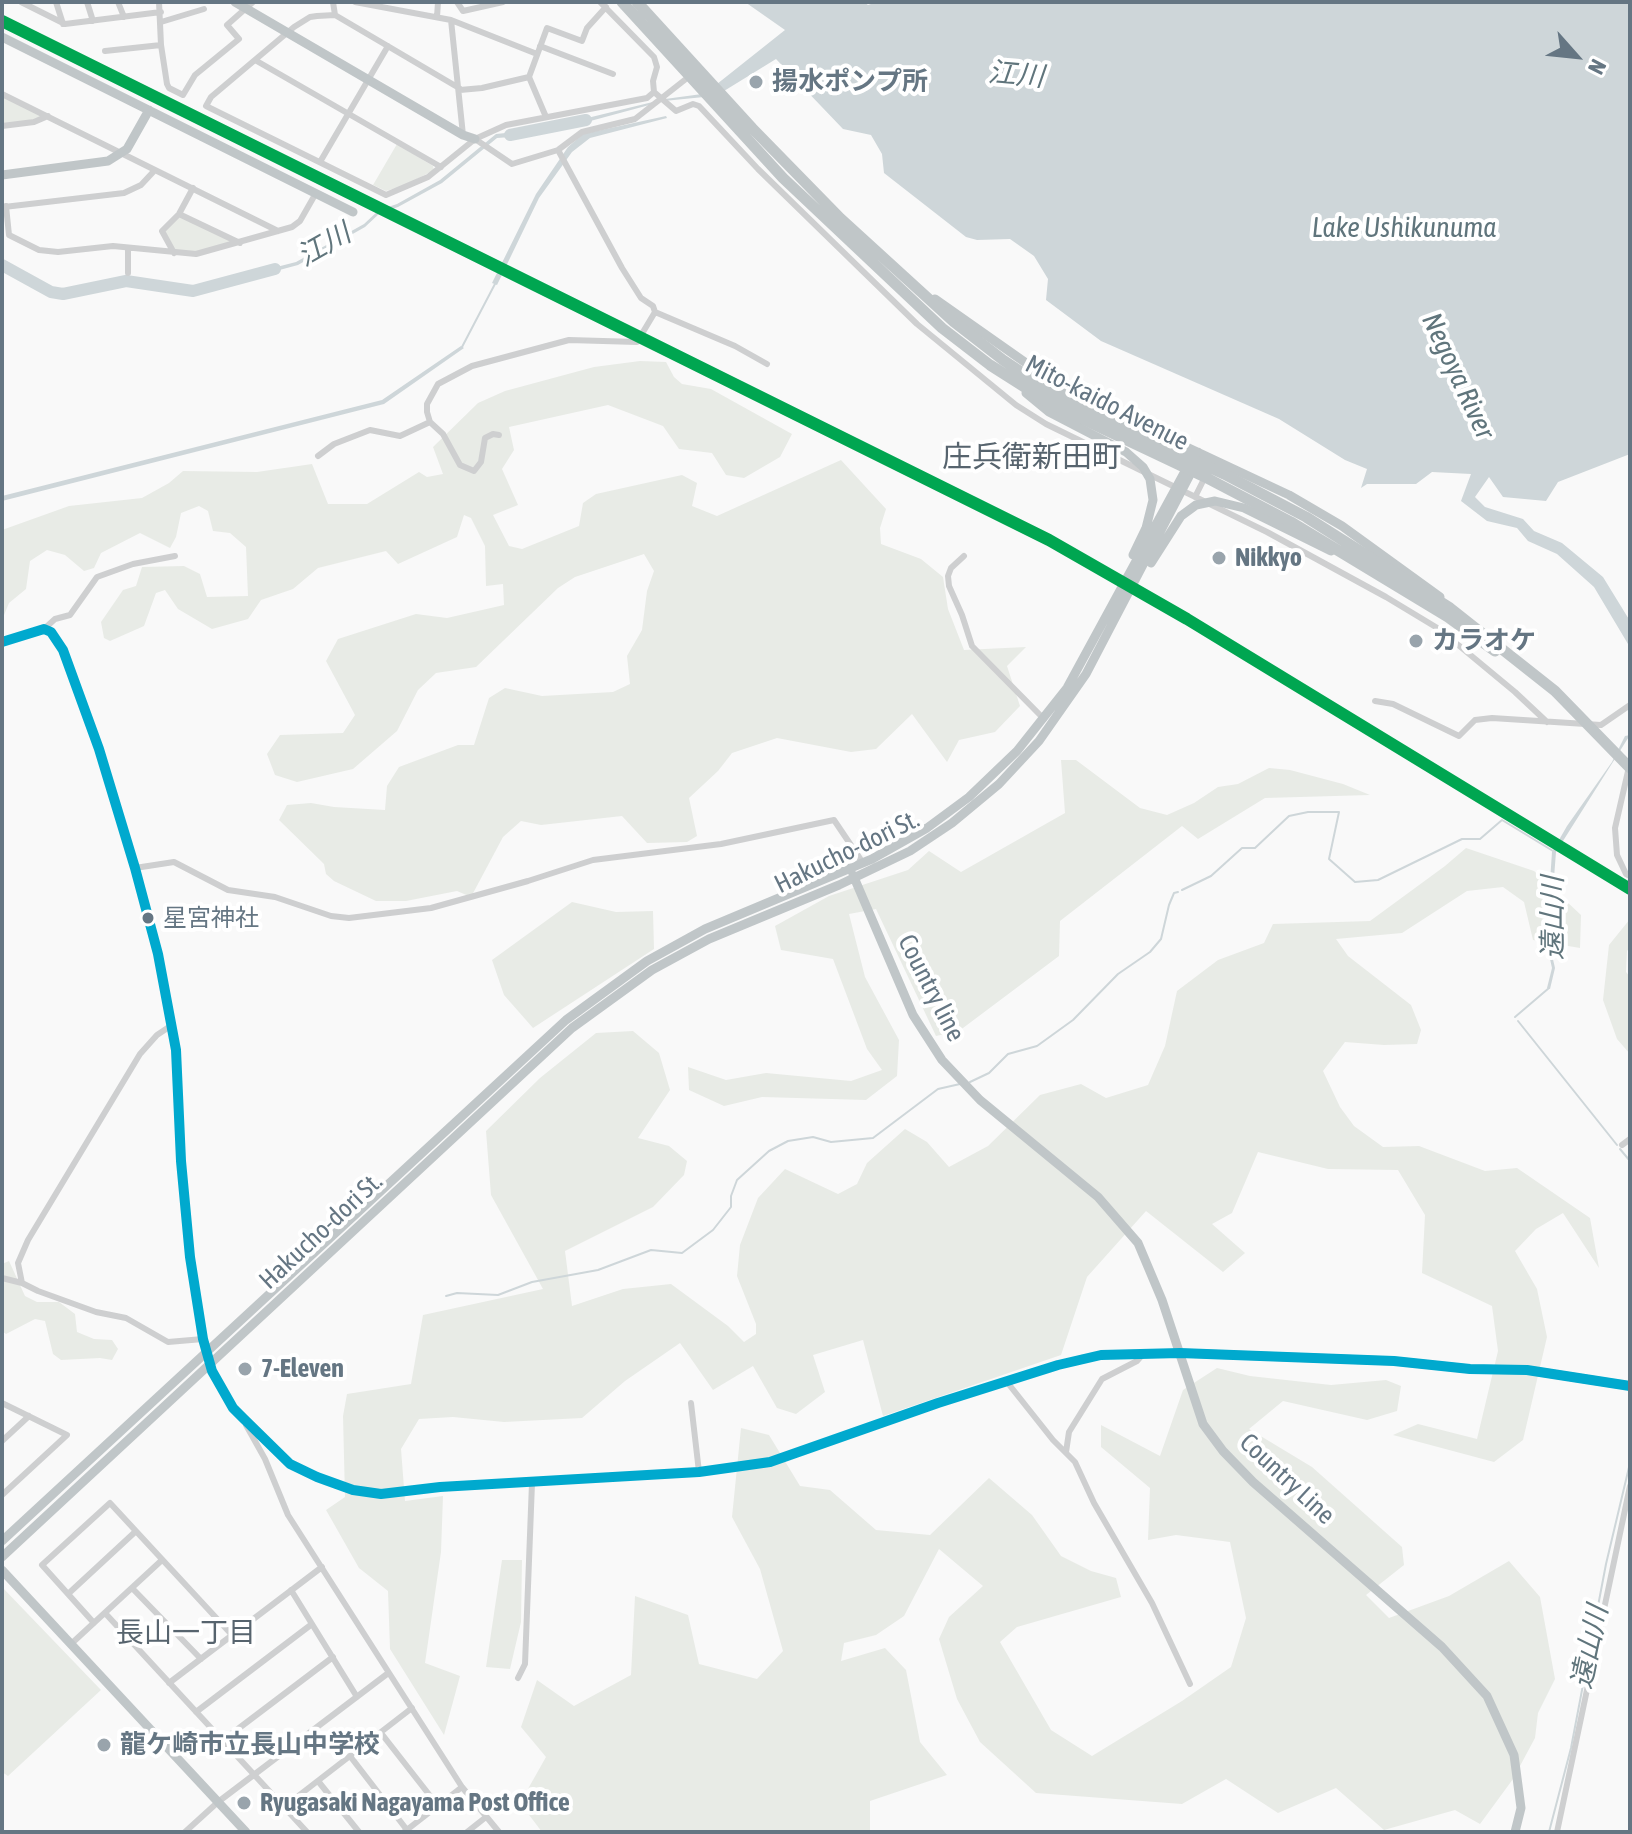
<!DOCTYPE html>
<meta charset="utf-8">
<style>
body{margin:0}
#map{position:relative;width:1632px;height:1834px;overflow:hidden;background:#f9f9f9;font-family:"Asap Condensed",sans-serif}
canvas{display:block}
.frame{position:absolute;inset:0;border:4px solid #657683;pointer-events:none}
.north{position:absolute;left:1536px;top:16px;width:80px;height:80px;-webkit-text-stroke:6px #fff;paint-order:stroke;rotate:117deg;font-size:22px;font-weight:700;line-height:32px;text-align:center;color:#657683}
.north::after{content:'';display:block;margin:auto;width:28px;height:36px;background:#657683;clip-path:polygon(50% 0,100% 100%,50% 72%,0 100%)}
</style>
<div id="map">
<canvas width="1632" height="1834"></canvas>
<div class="frame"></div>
<div class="north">N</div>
</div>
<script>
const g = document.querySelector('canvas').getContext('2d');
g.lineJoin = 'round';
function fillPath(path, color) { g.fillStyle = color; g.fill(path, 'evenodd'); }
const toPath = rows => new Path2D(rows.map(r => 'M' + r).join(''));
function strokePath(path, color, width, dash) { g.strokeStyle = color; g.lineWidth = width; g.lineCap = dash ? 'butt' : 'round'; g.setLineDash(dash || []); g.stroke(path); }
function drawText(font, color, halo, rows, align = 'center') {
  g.font = font + ' "Asap Condensed","Noto Sans JP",sans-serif'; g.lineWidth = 8; g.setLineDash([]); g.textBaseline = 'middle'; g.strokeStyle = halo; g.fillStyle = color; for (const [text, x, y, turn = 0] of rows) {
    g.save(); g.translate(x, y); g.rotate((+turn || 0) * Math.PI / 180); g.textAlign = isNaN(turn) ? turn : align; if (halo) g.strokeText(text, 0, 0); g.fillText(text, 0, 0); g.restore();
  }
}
fillPath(toPath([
 [2,94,48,116,2,126],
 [397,144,433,166,434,170,404,186,386,191,373,185],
 [179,214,240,243,196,254,174,253,162,231],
 [640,361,666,362,674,377,682,384,711,389,792,434,780,457,744,478,726,475,712,453,679,449,663,426,608,405,509,427,514,450,502,469,518,505,493,515,509,546,522,549,579,526,583,503,596,494,682,475,697,483,692,506,717,516,841,460,886,509,880,528,881,544,921,559,943,577,948,609,964,650,1026,647,1007,666,1020,706,995,732,959,740,947,762,912,714,876,749,851,752,777,738,732,753,718,771,689,798,697,836,687,842,647,843,622,816,541,825,521,821,503,837,471,897,457,891,406,901,376,901,334,881,326,874,324,864,279,820,287,805,311,803,334,807,385,810,387,786,399,767,458,745,474,745,489,698,505,688,542,696,613,692,630,684,627,656,642,630,647,591,654,571,644,554,575,577,558,588,476,667,436,673,418,690,397,731,353,769,297,782,275,775,267,754,280,735,343,733,355,715,326,661,338,639,416,614,447,618,504,605,503,584,486,586,485,546,471,518,464,515,457,537,398,564,386,551,318,568,293,589,261,600,248,619,212,629,178,609,165,590,156,593,144,626,110,641,104,638,101,622,123,590,136,586,142,567,184,566,200,574,207,597,248,596,246,547,230,533,213,531,208,511,199,506,181,513,176,537,170,548,140,533,101,553,94,568,84,571,65,555,47,550,30,561,26,589,9,603,2,620,2,530,69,506,142,498,169,483,183,471,257,472,312,464,328,504,367,504,419,472,427,477,443,474,433,447,478,403,505,391,594,367],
 [1061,760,1076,760,1140,808,1167,815,1194,803,1218,787,1238,784,1269,768,1290,770,1343,784,1370,795,1265,798,1198,839,1182,826,1060,921,1059,956,959,1031,936,1036,876,909,849,914,865,977,899,1040,897,1076,866,1100,762,1097,724,1106,689,1090,688,1067,726,1080,766,1073,851,1081,882,1070,867,1049,833,959,781,950,775,926,829,896,908,870,929,851,961,872,1065,813],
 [1466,848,1534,871,1581,915,1580,948,1533,940,1524,902,1503,887,1467,891,1402,933,1336,939,1348,956,1411,1005,1421,1030,1417,1044,1384,1045,1345,1042,1323,1071,1340,1107,1354,1126,1383,1147,1419,1146,1485,1171,1517,1168,1590,1218,1599,1268,1563,1213,1536,1229,1515,1251,1537,1289,1547,1337,1523,1440,1494,1462,1393,1435,1418,1424,1477,1439,1498,1351,1492,1306,1422,1273,1425,1215,1398,1170,1328,1169,1258,1152,1232,1213,1212,1224,1245,1253,1223,1272,1146,1211,1087,1277,1061,1355,883,1416,863,1340,813,1355,825,1392,796,1414,777,1408,753,1366,713,1390,680,1343,625,1381,582,1418,504,1422,453,1417,419,1419,401,1449,405,1501,443,1496,441,1552,425,1663,460,1676,444,1735,390,1649,388,1591,359,1568,326,1510,345,1497,343,1416,347,1394,411,1384,423,1315,543,1289,491,1195,486,1131,540,1078,596,1033,633,1031,659,1053,670,1090,638,1138,669,1146,687,1161,684,1175,653,1207,565,1251,572,1306,623,1289,671,1284,728,1326,744,1342,756,1334,756,1324,737,1276,740,1245,758,1198,785,1169,838,1194,857,1184,867,1163,905,1129,927,1142,949,1167,988,1146,1040,1095,1081,1084,1106,1098,1148,1085,1165,1046,1177,991,1218,960,1264,943,1273,924,1370,921,1445,866],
 [572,902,616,912,653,911,654,949,533,1028,504,995,492,960],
 [1630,919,1630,947,1627,951,1626,972,1630,977,1630,1054,1617,1039,1603,1000,1609,945],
 [9,1261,25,1296,37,1302,59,1302,75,1314,77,1332,94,1339,112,1340,118,1349,112,1360,100,1358,61,1360,53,1354,45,1321,35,1319,6,1334,2,1331,2,1264],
 [1217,1368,1250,1376,1331,1385,1386,1380,1401,1386,1397,1411,1367,1420,1283,1401,1249,1429,1312,1467,1402,1547,1404,1565,1366,1595,1389,1618,1449,1596,1509,1561,1540,1597,1555,1679,1538,1713,1535,1738,1513,1779,1480,1824,1455,1810,1384,1830,1336,1788,1278,1813,1226,1779,1182,1804,1036,1793,980,1742,957,1699,939,1639,949,1617,983,1586,939,1549,904,1616,876,1635,844,1643,841,1661,885,1648,906,1670,920,1742,947,1775,870,1801,870,1832,542,1832,520,1803,546,1757,521,1727,537,1680,574,1706,631,1675,635,1596,688,1615,699,1664,757,1679,783,1651,760,1569,732,1517,741,1428,769,1435,800,1486,830,1490,876,1530,930,1535,989,1478,1032,1515,1061,1556,1091,1571,1116,1578,1121,1597,1017,1627,1000,1642,1051,1730,1092,1756,1182,1701,1231,1667,1246,1618,1230,1542,1176,1535,1148,1540,1150,1488,1101,1447,1101,1425,1160,1456,1183,1390],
 [502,1560,522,1560,521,1622,510,1669,486,1667],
 [2,1587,101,1690,8,1776,2,1772]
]), '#e8ebe6');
fillPath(toPath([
 [745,2,864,2,868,5,877,2,1630,2,1630,454,1558,482,1546,501,1503,497,1489,477,1475,497,1485,507,1523,519,1534,531,1562,543,1603,577,1630,621,1630,676,1628,644,1594,587,1557,554,1528,541,1517,528,1487,521,1461,501,1471,474,1432,472,1416,484,1367,484,1361,488,1367,469,1345,460,1279,419,1101,341,1046,300,1048,279,1034,256,1010,239,977,240,966,237,884,173,882,154,871,135,843,129,776,59,724,91,717,84,785,30],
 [702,94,704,97,664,101,572,126,571,122,665,99],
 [666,116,667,118,590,138,572,152,539,198,497,285,492,283,536,194,568,147,583,134],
 [525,131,525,136,497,138,442,183,398,207,380,213,365,227,298,265,261,275,261,271,296,262,364,224,379,210,397,204,440,180,496,134],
 [461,346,464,348,384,404,2,501,2,496,382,400],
 [1630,735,1556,852,1549,942,1555,968,1550,989,1547,988,1552,968,1546,941,1552,852,1567,826,1612,762,1625,736]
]), '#ced6d9');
strokePath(toPath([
 [462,347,496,282],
 [1182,890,1211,876,1242,848,1255,848,1289,816,1308,812,1339,812,1329,859,1355,882,1378,880,1462,839,1480,839,1502,820,1553,851],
 [1515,1017,1549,988],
 [1518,1021,1617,1145],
 [970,1082,989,1073,1008,1054,1037,1046,1073,1020,1118,974,1150,952,1161,939,1169,905,1174,893,1178,892],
 [1620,1149,1630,1161],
 [446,1296,457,1293,498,1295,532,1282,598,1270,651,1250,682,1253,713,1230,731,1207,731,1196,737,1180,769,1151,788,1141,813,1137,831,1142,873,1138,938,1089,960,1084],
 [1549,1832,1571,1748,1606,1564,1630,1463]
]), '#ced6d9', 2);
strokePath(toPath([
 [510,135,586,120],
 [2,265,51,292,63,294,126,281,193,291,275,269]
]), '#ced6d9', 12);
strokePath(toPath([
 [21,2,65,24,161,12],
 [56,2,63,24],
 [87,2,93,21],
 [118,2,124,17],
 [159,2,161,45,167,84,169,88,183,95,195,75,239,39,227,25,253,2],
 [333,2,335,15],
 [355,2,451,20,537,54],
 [457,2,463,11,503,2],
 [600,2,654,57,657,67,653,81,654,92,676,111,693,104,699,106,758,169,917,324,1016,405,1046,424,1267,532,1386,597,1439,629,1515,692,1547,722],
 [437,17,438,2],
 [451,20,463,135],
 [161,22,204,9],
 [540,46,613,74],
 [105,51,161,45],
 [255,60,441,167],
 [459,88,335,15,317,16,310,17,294,27,211,97,206,106,386,195,428,177,475,139,506,125,647,98,654,92],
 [460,90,482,88,529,77],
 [2,94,278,231],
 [546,117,529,77,547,28,582,41,587,28,606,7],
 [2,126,34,122,48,116],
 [475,139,512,164,558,150,582,132,635,119,691,75],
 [320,162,388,46],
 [6,206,9,235,39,250,58,252,113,246,196,254,292,227,300,221,316,193],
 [4,207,124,193,141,185,155,170],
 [179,214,240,243],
 [174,253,162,231,179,214,193,188],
 [128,273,128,249],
 [655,312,735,346,767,364],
 [499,435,493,434,485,438,481,462,474,471,460,465,443,434,430,422,427,412,427,404,438,384,472,366,569,340,637,342,655,312,653,306,641,298,622,268,558,150],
 [318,456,334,444,370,430,400,436,430,422],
 [1195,497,1206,475],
 [964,556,951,568,948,576,949,586,962,615,972,646,1044,719],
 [44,629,55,619,70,615,97,577,133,564,175,556],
 [2,642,44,629,51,632,63,650,99,749,135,868,158,954,176,1050,181,1161,190,1257,207,1354],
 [1375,701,1393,704,1459,736,1475,720,1492,718,1601,725,1630,705],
 [1629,767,1615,828,1617,855,1626,874,1630,876],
 [135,868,174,862,228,890,275,897,331,916,349,918,431,908,528,881,593,860,721,844,834,820,863,863],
 [172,1025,157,1035,140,1054,28,1240,18,1263,22,1283,38,1291,96,1312,126,1318,168,1342,203,1339],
 [1622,1145,1630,1139],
 [2,1278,22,1283],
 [209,1365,233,1408,290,1464,335,1485,381,1494,440,1487,699,1472,770,1462,938,1403,1081,1358,1101,1355,1180,1353],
 [1007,1382,1053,1440,1075,1462,1094,1503,1152,1603,1190,1684],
 [2,1403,67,1435,2,1495],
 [691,1403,699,1472],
 [246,1425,265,1459,288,1515,462,1787,499,1832],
 [2,1441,29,1416],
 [1066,1452,1069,1432,1102,1379,1137,1361,1144,1353],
 [132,1588,201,1659],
 [291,1590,357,1697],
 [68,1594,135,1532],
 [105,1613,307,1832],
 [94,1623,42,1565,110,1503,232,1635],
 [71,1644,162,1560],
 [518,1678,525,1664,532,1483],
 [169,1683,322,1567],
 [196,1712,312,1624],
 [381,1733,438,1806],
 [222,1741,333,1657],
 [350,1756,407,1830],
 [318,1781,359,1832],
 [284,1807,412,1708],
 [185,1832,218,1802,387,1674],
 [404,1832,462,1787],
 [467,1832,486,1817],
 [1557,1832,1630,1486]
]), '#cecfd0', 6);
strokePath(toPath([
 [235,2,463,135,475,139],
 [2,37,353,212],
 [2,175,108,161,127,149,149,110],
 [935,299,1063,389,1289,495,1342,526,1440,597],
 [1026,393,1049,412,1126,452,1143,467,1150,479,1153,500,1146,528,1133,555],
 [1151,563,1181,516,1196,505,1215,501,1244,508,1331,551],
 [853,875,913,1015,942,1060,980,1100,1098,1197,1138,1243,1162,1300,1203,1424,1223,1451,1253,1482,1442,1647,1487,1696,1514,1755,1521,1808,1515,1832],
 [1180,1353,1394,1361,1470,1369,1527,1370,1630,1386],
 [2,1541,566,1020,647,961,705,929,872,859,927,828,969,797,1017,751,1067,688,1189,464],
 [2,1557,572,1028,652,970,709,939,839,885,910,851,952,823,999,784,1039,741,1086,674,1193,469,1198,452],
 [2,1570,246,1832]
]), '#c0c6c8', 9);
strokePath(toPath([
 [622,2,783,178,942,328,990,365,1053,405,1205,477,1291,522,1448,617,1495,651],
 [637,2,752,128,840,218,954,322,1003,360,1059,397,1224,474,1306,517,1450,608,1555,691,1630,768]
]), '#c0c6c8', 11);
strokePath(toPath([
 [2,642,44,629,51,632,63,650,99,749,135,868,158,954,176,1050,181,1161,190,1257,203,1339,212,1371,233,1408,243,1418,290,1464,317,1477,353,1490,381,1494,440,1487,699,1472,770,1462,938,1403,1058,1365,1101,1355,1180,1353,1394,1361,1470,1369,1527,1370,1630,1386]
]), '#00a9ce', 10);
strokePath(toPath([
 [2,21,1049,540,1187,619,1630,889]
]), '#00a651', 12);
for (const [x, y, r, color] of [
 [756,82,8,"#99a4ac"],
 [1219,558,8,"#99a4ac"],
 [1416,641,8,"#99a4ac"],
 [148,918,7,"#657683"],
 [245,1369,8,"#99a4ac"],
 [104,1745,8,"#99a4ac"],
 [244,1803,8,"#99a4ac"]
]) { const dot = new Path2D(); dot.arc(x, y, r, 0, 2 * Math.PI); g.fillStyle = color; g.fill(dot); strokePath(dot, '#fff', 3); }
drawText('24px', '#657683', '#fff', [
 ["星宮神社",163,918]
], 'left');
drawText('bold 26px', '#657683', '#fff', [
 ["揚水ポンプ所",772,82],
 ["Nikkyo",1235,558],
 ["カラオケ",1432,641],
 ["7-Eleven",261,1369],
 ["龍ケ崎市立長山中学校",120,1745],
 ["Ryugasaki Nagayama Post Office",260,1803]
], 'left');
drawText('26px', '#657683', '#fff', [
 ["Mito-kaido Avenue",1107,403,27],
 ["Hakucho-dori St.",847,852,-26],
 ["Country line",931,988,63],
 ["Hakucho-dori St.",321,1231,-43],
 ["Country Line",1287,1479,43]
]);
drawText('italic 28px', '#60757c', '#fff', [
 ["江川",1016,75,5],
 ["Lake Ushikunuma",1404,228],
 ["江川",324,245,-30],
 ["Negoya River",1458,376,65],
 ["遠山川",1553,918,-90],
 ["遠山川",1590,1647,-78]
]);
drawText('28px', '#57646e', '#fff', [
 ["長山一丁目",186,1633]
]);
drawText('30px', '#57646e', '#fff', [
 ["庄兵衛新田町",1032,458]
]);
</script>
